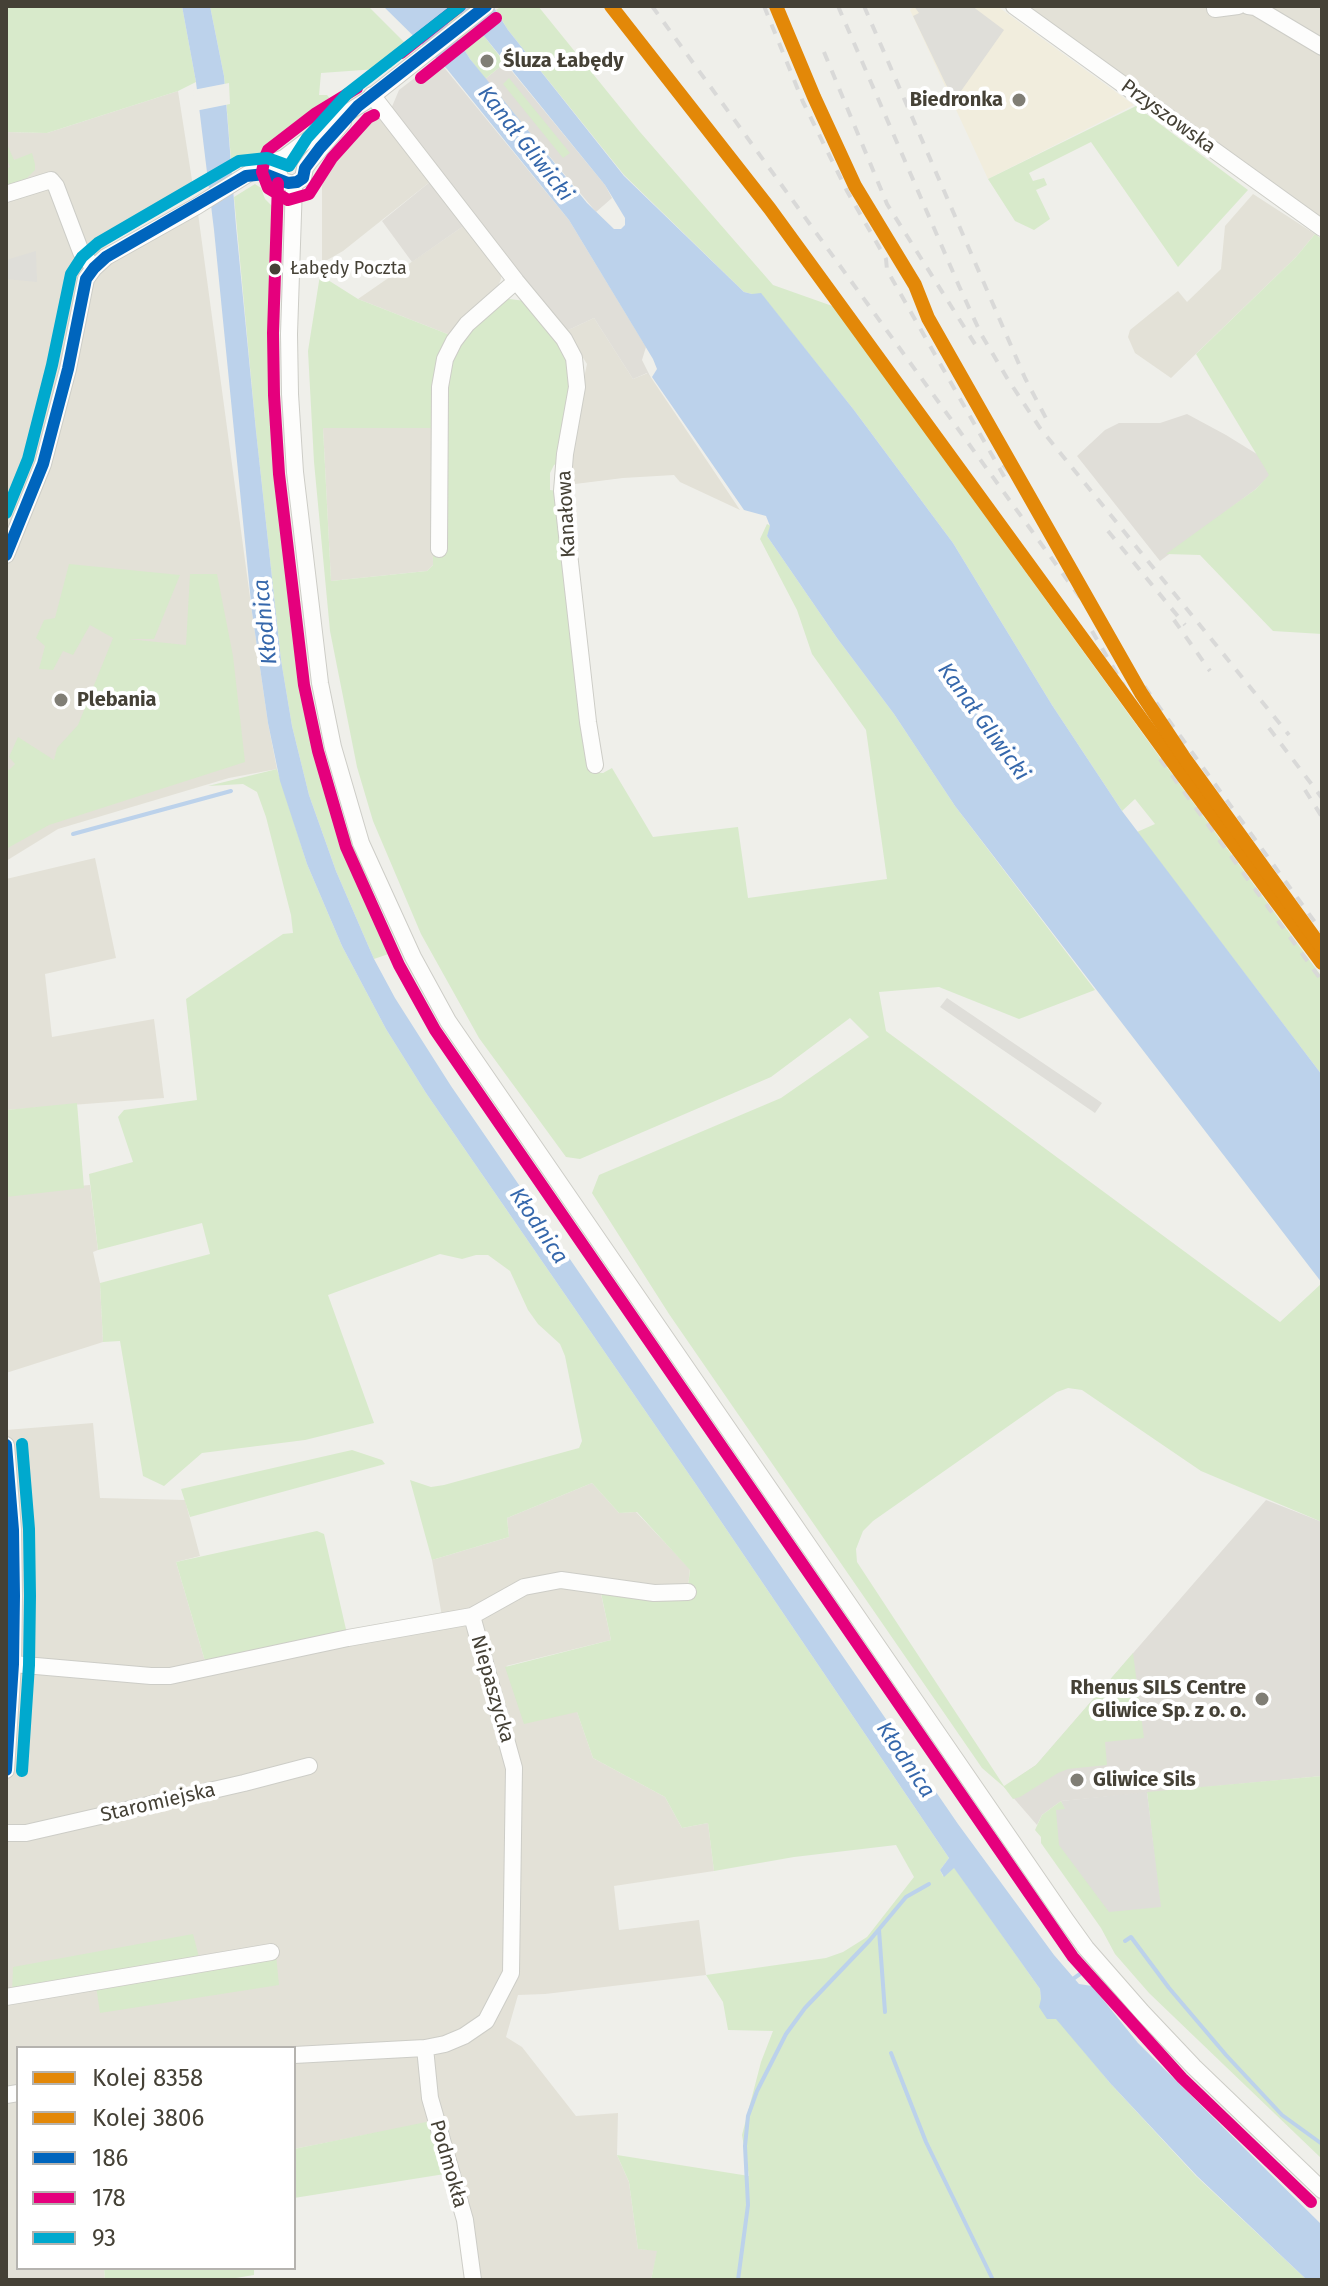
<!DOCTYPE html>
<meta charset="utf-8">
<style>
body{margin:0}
#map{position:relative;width:1328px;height:2286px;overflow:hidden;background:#efefea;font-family:"Fira Sans",sans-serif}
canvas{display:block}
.frame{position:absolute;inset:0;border:8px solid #454136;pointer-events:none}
.legend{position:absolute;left:16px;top:2046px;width:280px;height:224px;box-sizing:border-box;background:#fff;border:2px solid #b5b3af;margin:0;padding:10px 14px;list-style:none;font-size:24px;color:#454136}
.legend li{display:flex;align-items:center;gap:16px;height:40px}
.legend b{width:40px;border:2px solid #b5b3af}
</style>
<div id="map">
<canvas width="1328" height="2286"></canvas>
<div class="frame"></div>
<ul class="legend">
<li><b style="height:10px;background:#e38808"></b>Kolej 8358</li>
<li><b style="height:10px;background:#e38808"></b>Kolej 3806</li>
<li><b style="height:10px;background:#0065bd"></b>186</li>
<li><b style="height:10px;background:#e5007d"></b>178</li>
<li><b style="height:10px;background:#00a9ce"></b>93</li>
</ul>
</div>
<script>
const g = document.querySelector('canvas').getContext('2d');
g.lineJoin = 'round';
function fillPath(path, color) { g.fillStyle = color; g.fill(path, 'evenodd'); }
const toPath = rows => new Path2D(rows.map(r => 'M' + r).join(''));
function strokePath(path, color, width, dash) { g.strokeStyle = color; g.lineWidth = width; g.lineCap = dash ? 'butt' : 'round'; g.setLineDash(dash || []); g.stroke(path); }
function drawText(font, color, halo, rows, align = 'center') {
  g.font = font + ' "Fira Sans",sans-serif'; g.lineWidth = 8; g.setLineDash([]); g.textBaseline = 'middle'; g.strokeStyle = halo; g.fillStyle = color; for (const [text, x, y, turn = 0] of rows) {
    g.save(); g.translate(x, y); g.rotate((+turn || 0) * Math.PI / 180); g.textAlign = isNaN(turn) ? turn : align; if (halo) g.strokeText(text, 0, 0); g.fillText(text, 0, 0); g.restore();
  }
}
fillPath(toPath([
 [1024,6,1322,6,1322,221],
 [178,91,194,193,110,243,93,257,78,278,65,346,36,461,6,538,6,132,47,133],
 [376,115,431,181,343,251,322,263,322,188,324,172,332,147,369,116],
 [1253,194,1315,234,1296,257,1171,378,1135,353,1128,337,1130,330,1178,291,1187,302,1221,269,1225,226],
 [197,206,252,612,268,723,277,769,229,778,58,829,6,861,6,556,16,534,86,279],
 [465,225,501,272,501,279,499,284,450,335,358,299],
 [594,318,633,379,648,373,740,510,680,482,674,475,623,478,567,485,568,451,587,364,566,331],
 [323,428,432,428,433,565,427,571,331,581],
 [95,858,116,958,45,974,52,1037,154,1019,164,1098,6,1110,6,879],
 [90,1185,98,1250,93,1252,100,1283,103,1342,6,1373,6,1192],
 [93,1423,100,1498,185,1500,200,1556,176,1562,207,1668,443,1622,432,1560,509,1537,507,1518,592,1483,619,1513,636,1512,690,1569,688,1587,654,1587,598,1580,611,1640,506,1666,577,1712,593,1758,665,1797,682,1828,708,1823,714,1871,614,1886,619,1930,699,1920,706,1975,545,1994,518,1995,506,2037,522,2047,576,2116,618,2113,617,2155,629,2182,638,2249,658,2250,651,2280,474,2280,436,2121,294,2149,294,2048,18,2048,18,2268,104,2268,105,2280,6,2280,6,1430]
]), '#e3e1d7');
fillPath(toPath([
 [914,6,997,6,1134,105,988,179,910,10]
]), '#f1eddd');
fillPath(toPath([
 [438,60,569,220,646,347,642,360,651,378,647,373,633,379,594,318,566,331,391,109,399,90],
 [505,63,605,185,612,198,596,212,485,79],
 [431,181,465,225,412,262,382,221],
 [1187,414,1226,435,1260,456,1270,475,1256,489,1160,561,1077,456,1105,430,1119,423,1160,423],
 [1266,1500,1322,1522,1322,1776,1061,1801,1042,1815,1037,1825,1004,1787,1036,1765]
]), '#e0ded8');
fillPath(toPath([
 [6,6,182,6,196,82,178,91,47,133,6,132],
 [210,6,368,6,412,50,391,68,321,73,319,95,327,95,331,100,333,104,331,112,318,121,232,171,224,76],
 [502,6,538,6,640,132,773,285,838,308,943,458,1164,763,1322,977,1322,1075,1137,832,1155,824,1135,799,1122,811,1052,705,953,543,854,410,761,294,752,294,744,292,624,175,508,30,496,10],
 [451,8,455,9,484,36,505,63,485,79,470,59,446,20,446,11],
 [509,78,570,153,563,158,503,84],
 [1136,106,1248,190,1178,267,1091,142,1029,173,1033,181,1044,178,1047,185,1036,190,1050,219,1034,230,1015,221,988,179],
 [6,142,14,160,32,153,35,164,35,170,27,178,6,186,6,169,10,167,6,157],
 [255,184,261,188,265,199,277,211,283,211,278,360,281,432,292,575,301,636,317,725,341,814,397,951,374,959,336,871,309,795,292,726,281,660,256,431,234,197],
 [1315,234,1322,239,1322,634,1273,631,1200,555,1166,554,1256,489,1269,475,1196,354,1296,257],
 [320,275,358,299,450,335,502,298,525,301,563,343,572,391,562,460,554,465,550,473,550,490,558,491,591,772,603,773,612,768,653,837,738,827,748,898,887,879,866,730,812,654,797,610,760,539,767,524,771,526,767,536,837,638,894,714,955,806,1095,990,1019,1019,939,987,879,992,886,1031,1280,1322,1322,1283,1322,1522,1201,1471,1082,1390,1068,1388,1057,1392,873,1521,863,1531,856,1549,857,1562,1004,1786,1036,1765,1133,1653,1144,1738,1105,1742,1107,1765,1068,1769,1058,1773,1020,1797,1013,1799,1004,1787,982,1768,669,1314,592,1193,599,1175,781,1098,869,1037,850,1018,771,1077,580,1159,566,1157,479,1038,421,934,373,821,357,767,330,631,314,462,308,351],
 [323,428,432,428,433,565,427,571,331,581],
 [69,564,180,575,154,639,128,639,186,645,190,574,217,574,233,656,245,762,49,825,6,849,6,768,9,770,15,764,9,757,18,737,54,760,57,748,78,725,113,638,90,625,73,655,63,651,53,670,39,669,45,646,36,638,44,620,55,618],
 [277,769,307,864,342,946,386,1029,426,1093,695,1483,949,1858,940,1870,943,1876,954,1867,1040,1989,1041,1999,1110,2083,1196,2176,1307,2280,651,2280,657,2251,638,2249,629,2182,617,2155,749,2176,742,2135,761,2062,773,2031,728,2030,723,2002,706,1975,826,1958,843,1952,867,1937,914,1877,896,1845,794,1857,714,1871,708,1823,682,1828,665,1797,593,1758,577,1712,524,1724,505,1667,611,1640,598,1579,654,1587,688,1586,690,1570,637,1512,619,1513,592,1483,507,1518,509,1537,432,1560,410,1480,431,1487,444,1485,579,1448,582,1441,565,1356,560,1344,538,1324,528,1310,510,1271,488,1255,476,1255,462,1259,440,1254,328,1295,374,1423,305,1440,202,1453,164,1486,143,1476,120,1341,103,1342,100,1283,210,1254,202,1223,98,1250,89,1174,133,1162,118,1117,124,1110,197,1100,186,999,283,934,293,933,291,915,266,817,257,792,243,784,208,786],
 [77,1103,84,1188,6,1197,6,1110],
 [352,1450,382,1460,385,1464,190,1517,181,1489],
 [317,1531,324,1534,348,1638,207,1668,176,1562],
 [1322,1776,1322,2159,1149,1993,1115,1954,1101,1928,1041,1843,1041,1837,1035,1830,1042,1815,1061,1801,1066,1809,1160,1907,1147,1792],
 [193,1934,200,1961,12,1993,13,1967],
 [276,1955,279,1985,100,2013,96,1986],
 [436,2120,451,2173,294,2198,294,2149],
 [104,2268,254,2268,254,2275,224,2280,105,2280]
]), '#d8eacb');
fillPath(toPath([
 [914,6,972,6,1004,30,954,101,913,16,919,13],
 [36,251,37,282,6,279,6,260],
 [947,998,1102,1103,1095,1113,940,1007],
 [1147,1792,1161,1907,1109,1912,1059,1845,1056,1810,1065,1809,1061,1801]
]), '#dfded9');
fillPath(toPath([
 [182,6,210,6,224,76,236,226,256,431,281,660,292,726,309,795,336,871,374,959,395,998,451,1086,958,1824,1054,1955,1079,1984,1092,1986,1138,2043,1322,2225,1322,2280,1307,2280,1197,2176,1110,2083,1056,2019,1047,2019,1039,2007,1041,1999,1040,1989,954,1868,944,1877,940,1870,949,1858,695,1483,426,1093,386,1029,342,946,307,864,280,781,268,723,252,612,214,230,196,82],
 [383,6,493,6,508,30,624,176,744,292,752,294,761,293,854,410,953,543,1052,705,1122,811,1322,1075,1322,1283,955,806,894,714,837,638,767,536,770,526,766,516,744,510,652,377,657,369,653,359,569,220,447,69],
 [451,8,455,9,484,36,605,185,625,218,625,225,621,229,614,229,587,203,470,59,446,20,447,11]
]), '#bcd2eb');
fillPath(toPath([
 [229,83,230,104,195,111,193,90]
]), '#efefea');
strokePath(toPath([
 [73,834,231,791],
 [879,1930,885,2012],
 [1125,1941,1131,1937,1169,1988,1226,2055,1282,2115,1322,2144],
 [1070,1981,1080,1974],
 [891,2053,926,2142,993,2280],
 [738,2280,748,2205,745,2146,748,2116,757,2091,786,2034,805,2008,870,1940,906,1897,929,1884]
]), '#bcd2eb', 4);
const minor = toPath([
 [1014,6,1322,228],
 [1215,6,1215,9,1238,6],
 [1248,6,1255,7,1322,47],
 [372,95,516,281,564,339,574,358,577,387,565,454,562,491,588,722,595,765],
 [281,179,278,172,280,161,326,126,366,101,486,6],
 [286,182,294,184,303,178,305,168,310,161,343,122],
 [294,184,289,334,290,394,295,472,320,683,333,747,361,843,413,957,448,1021,1066,1920,1086,1948,1142,2012,1194,2067,1322,2190],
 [6,194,51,180,56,186,81,252,94,268],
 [439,549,440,387,445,359,454,341,467,324,516,281],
 [6,555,43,464,68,369,86,279,94,268,106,257,197,206,256,169,284,158],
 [6,1445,13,1530,14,1596,13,1664,6,1770],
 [13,1664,151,1676,170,1676,348,1638,472,1616,524,1587,561,1580,654,1593,688,1592],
 [6,1833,26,1833,244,1783,309,1766],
 [6,1997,271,1952],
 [425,2048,430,2098,465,2220,473,2280],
 [294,2055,425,2048,445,2044,464,2036,486,2021,511,1973,514,1768,472,1616],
 [6,2095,18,2093]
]);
strokePath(minor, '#cdcdc7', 18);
strokePath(minor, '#fdfdfc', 16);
strokePath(toPath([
 [652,6,1322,932],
 [764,6,803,102,847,191,886,259,887,270,1005,478],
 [838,6,959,286,981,334,1007,378,1040,428,1289,735],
 [864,6,1025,378,1049,424],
 [824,52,887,204,978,349],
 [1003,465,1025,489],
 [1108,531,1185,625],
 [1174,620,1210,671],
 [1092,631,1145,722,1175,765],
 [1269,728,1322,798],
 [1160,759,1322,981],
 [1305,790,1322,817]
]), '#d9d9d8', 4, [10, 10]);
strokePath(toPath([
 [6,555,43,464,68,369,86,279,94,268,106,257,246,176,265,174,288,183,297,182,303,178,305,168,320,148,358,106,486,6],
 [6,1445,13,1530,14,1596,13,1664,6,1770]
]), '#0065bd', 12);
strokePath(toPath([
 [401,53,460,6],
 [421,78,496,18],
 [357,88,316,113,268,150,265,157,262,172,268,188,288,200,309,194,332,158,368,118,374,115],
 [278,183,273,333,274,395,279,474,304,685,318,751,346,847,399,965,435,1030,1073,1957,1182,2078,1311,2202]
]), '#e5007d', 12);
strokePath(toPath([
 [6,513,28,459,52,365,71,274,82,257,98,243,239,161,267,158,289,166,307,138,347,94,460,6],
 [22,1444,29,1529,30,1596,29,1665,22,1771]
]), '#00a9ce', 12);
strokePath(toPath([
 [611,6,770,209,1185,779,1322,963]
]), '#e38808', 14);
strokePath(toPath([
 [776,6,814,97,855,186,915,285,928,318,1141,693,1183,756,1322,948]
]), '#e38808', 14);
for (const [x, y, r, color] of [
 [487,61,8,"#807e75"],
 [1019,100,8,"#807e75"],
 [275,269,7,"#454136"],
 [61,700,8,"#807e75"],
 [1262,1699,8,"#807e75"],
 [1077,1780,8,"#807e75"]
]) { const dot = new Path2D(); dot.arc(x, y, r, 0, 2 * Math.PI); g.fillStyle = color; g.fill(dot); strokePath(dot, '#fff', 3); }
drawText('18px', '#454136', '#fff', [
 ["Łabędy Poczta",290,269]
], 'left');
drawText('bold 20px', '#454136', '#fff', [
 ["Śluza Łabędy",503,61],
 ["Biedronka",1003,100,"right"],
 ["Plebania",77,700],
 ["Rhenus SILS Centre",1246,1688,"right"],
 ["Gliwice Sp. z o. o.",1246,1711,"right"],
 ["Gliwice Sils",1093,1780]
], 'left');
drawText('20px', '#454136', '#fff', [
 ["Przyszowska",1168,117,36],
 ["Kanałowa",567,514,-93],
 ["Niepaszycka",492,1689,74],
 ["Staromiejska",158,1803,-13],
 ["Podmokła",448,2164,74]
]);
drawText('italic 22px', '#3567ab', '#fff', [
 ["Kanał Gliwicki",525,144,52],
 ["Kłodnica",266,622,-96],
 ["Kanał Gliwicki",983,722,54],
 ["Kłodnica",538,1226,56],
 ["Kłodnica",905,1760,56]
]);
</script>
